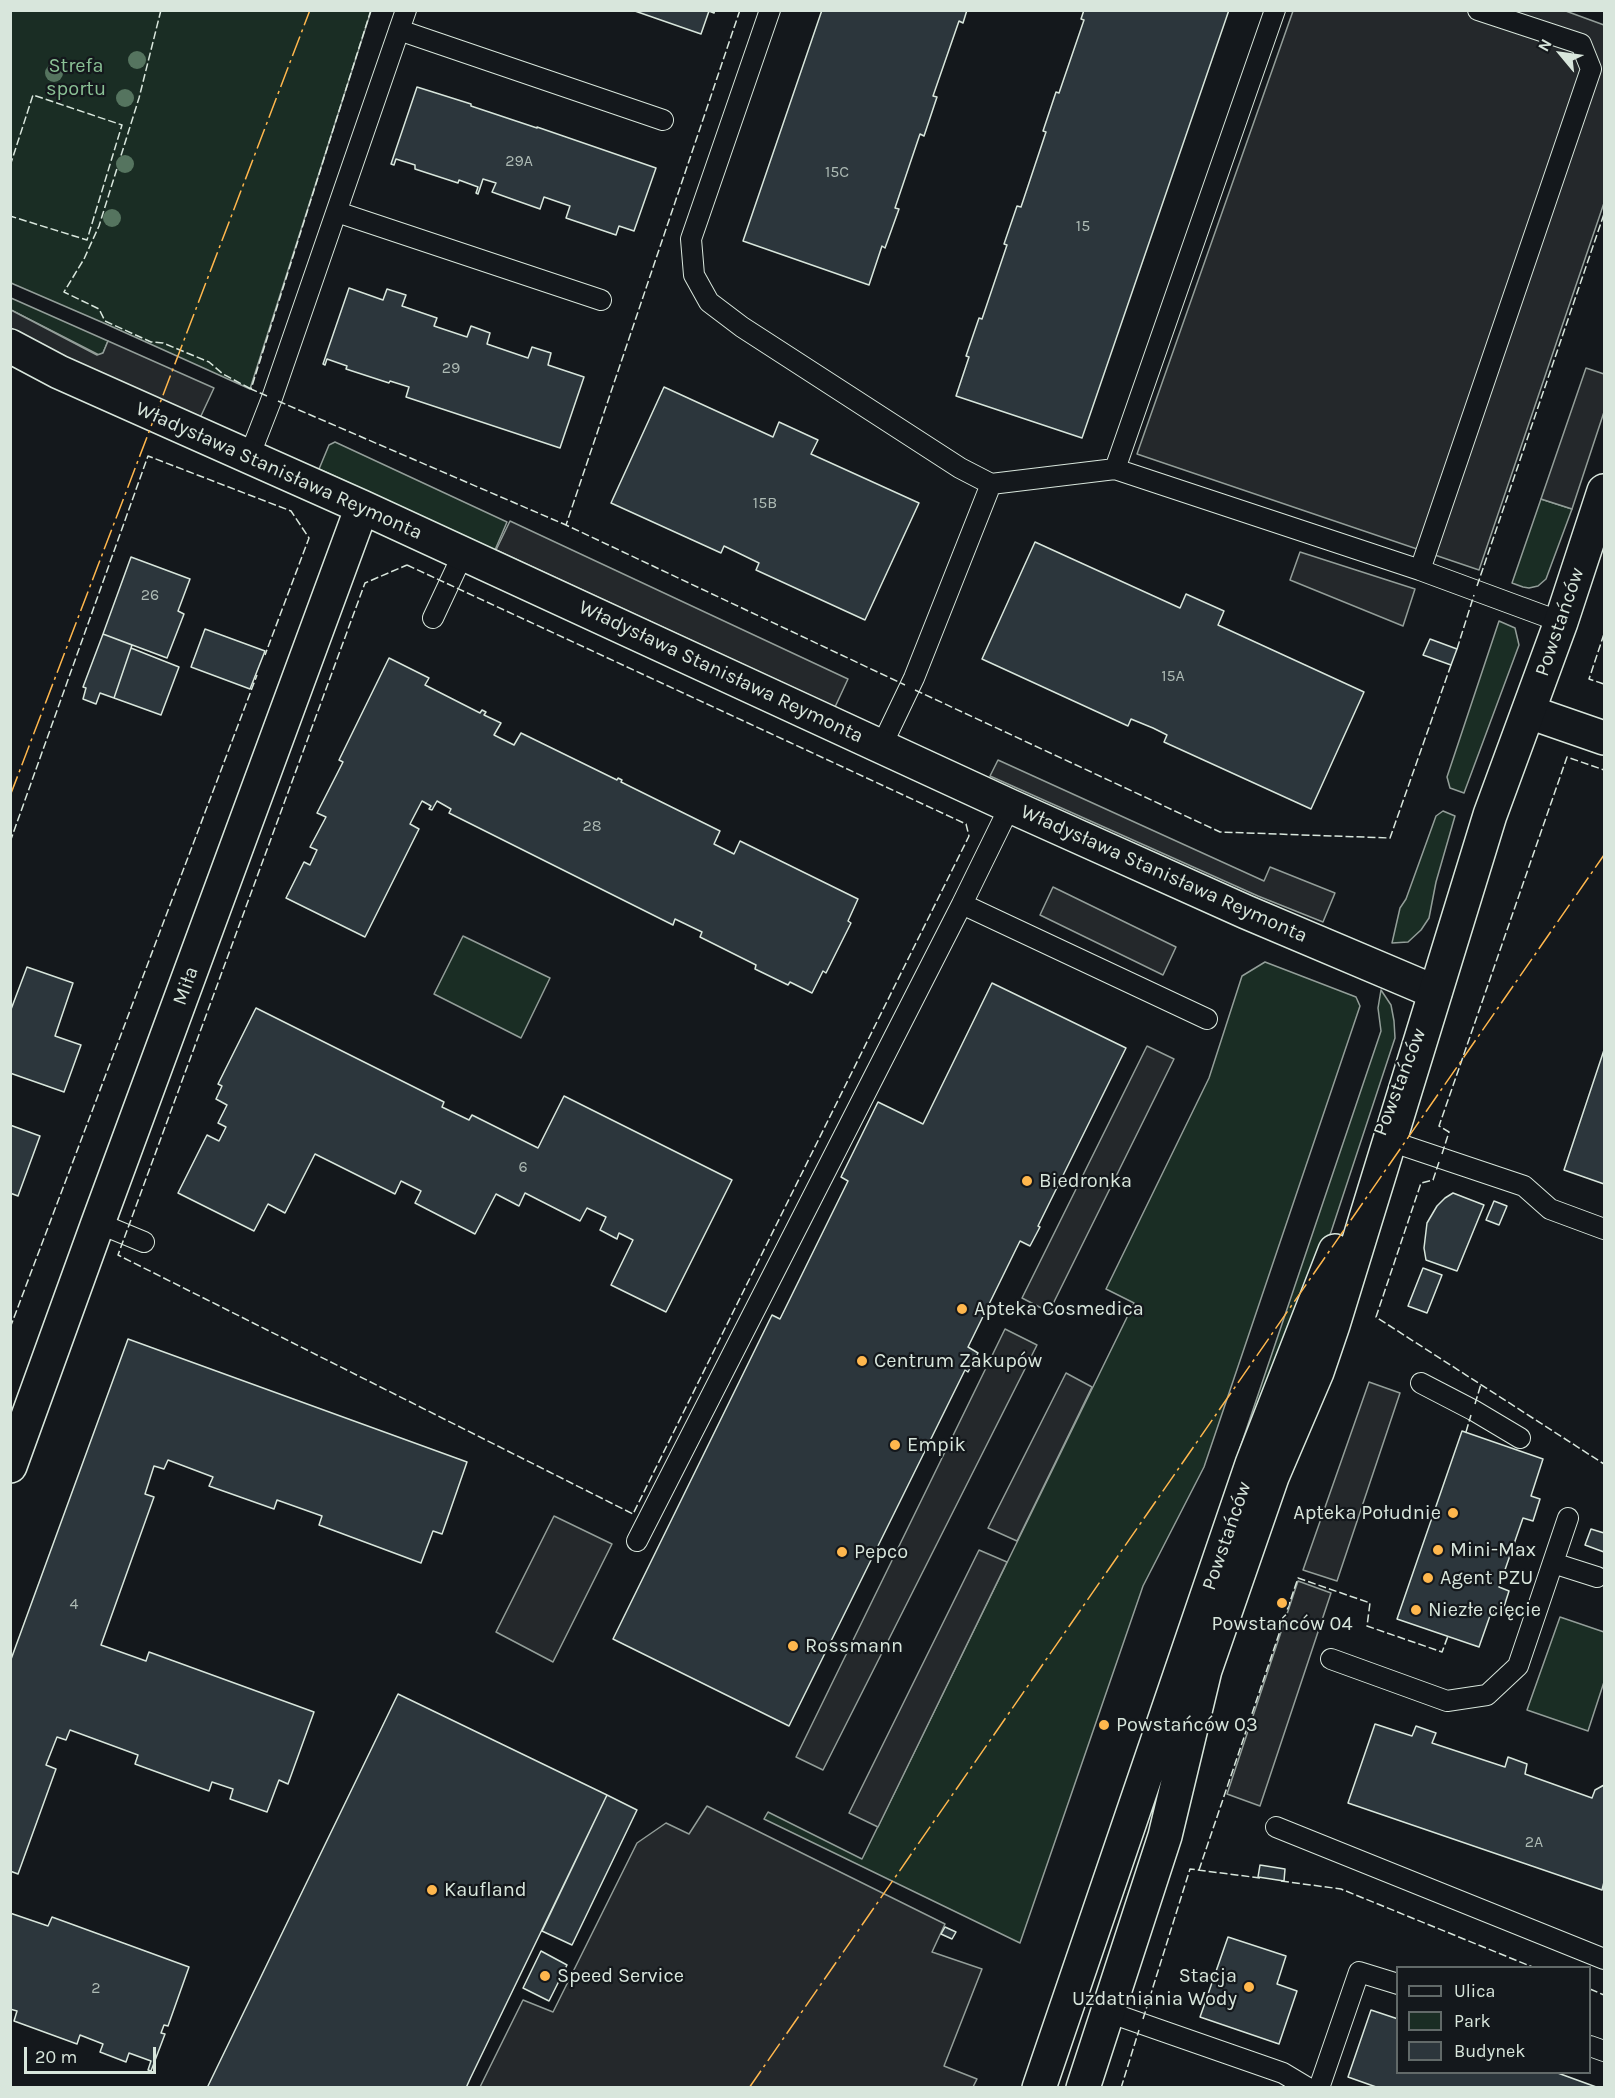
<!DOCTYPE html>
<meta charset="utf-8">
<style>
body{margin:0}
#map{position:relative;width:1615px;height:2098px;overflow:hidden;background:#14181c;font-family:Karla,sans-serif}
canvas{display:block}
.frame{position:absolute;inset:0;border:12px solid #d8e6dc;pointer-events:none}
.legend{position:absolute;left:1396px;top:1966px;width:195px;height:108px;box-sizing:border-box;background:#14181c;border:2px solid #626a69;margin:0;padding:8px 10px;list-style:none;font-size:18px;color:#d8e6dc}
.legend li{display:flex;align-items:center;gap:12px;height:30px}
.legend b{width:30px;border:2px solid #626a69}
.north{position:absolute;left:1531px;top:24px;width:60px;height:60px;-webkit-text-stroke:4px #14181c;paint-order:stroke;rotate:299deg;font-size:16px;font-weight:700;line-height:24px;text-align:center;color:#d8e6dc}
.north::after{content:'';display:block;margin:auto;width:21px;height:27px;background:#d8e6dc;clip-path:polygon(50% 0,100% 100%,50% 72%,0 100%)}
.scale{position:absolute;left:24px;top:2047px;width:132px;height:27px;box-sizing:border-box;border:3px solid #d8e6dc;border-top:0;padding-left:8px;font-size:18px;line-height:21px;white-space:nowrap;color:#d8e6dc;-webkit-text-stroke:4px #14181c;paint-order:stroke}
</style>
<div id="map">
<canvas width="1615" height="2098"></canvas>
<div class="frame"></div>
<ul class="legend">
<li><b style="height:8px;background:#14181c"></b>Ulica</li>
<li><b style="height:16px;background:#1a2d24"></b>Park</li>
<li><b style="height:16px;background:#2c363c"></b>Budynek</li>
</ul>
<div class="north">N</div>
<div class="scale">20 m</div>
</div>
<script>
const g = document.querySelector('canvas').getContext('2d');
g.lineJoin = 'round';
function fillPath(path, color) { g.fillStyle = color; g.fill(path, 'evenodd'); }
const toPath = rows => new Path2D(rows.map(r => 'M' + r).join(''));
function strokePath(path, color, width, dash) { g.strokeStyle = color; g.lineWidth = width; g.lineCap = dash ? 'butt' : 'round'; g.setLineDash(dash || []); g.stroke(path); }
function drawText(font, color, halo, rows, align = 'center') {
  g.font = font + ' Karla,sans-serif'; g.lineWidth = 4.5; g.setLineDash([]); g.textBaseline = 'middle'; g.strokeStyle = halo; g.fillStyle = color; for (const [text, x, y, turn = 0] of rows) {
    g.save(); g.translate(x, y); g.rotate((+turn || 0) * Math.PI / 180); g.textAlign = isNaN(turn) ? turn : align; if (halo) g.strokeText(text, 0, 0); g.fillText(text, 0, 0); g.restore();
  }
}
const green = toPath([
 [11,10,371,11,250,389,106,324,11,283,11,10],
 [11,298,108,341,103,353,99,355,11,310,11,298],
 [335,442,507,522,495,550,319,469,329,445,335,442],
 [1541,499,1572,509,1546,579,1538,586,1529,588,1523,587,1512,583,1541,499],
 [1499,621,1515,628,1519,645,1464,793,1450,788,1447,777,1499,621],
 [1443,811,1455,816,1436,882,1429,918,1421,930,1408,942,1392,943,1400,908,1406,899,1436,816,1443,811],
 [463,936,550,978,521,1038,434,994,463,936],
 [1265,962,1356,997,1360,1006,1204,1467,1143,1586,1020,1943,764,1819,768,1812,862,1859,1134,1303,1106,1289,1209,1078,1242,976,1265,962],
 [1381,990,1391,1005,1394,1021,1395,1038,1331,1232,1236,1460,1381,1031,1378,1008,1381,990],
 [1560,1617,1604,1632,1604,1682,1588,1731,1527,1710,1560,1617]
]);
fillPath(green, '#1a2d24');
strokePath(green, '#939e99', 1.5);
const parking = toPath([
 [1563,10,1604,25,1604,203,1479,570,1137,454,1293,11,1563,10],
 [11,310,97,355,103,353,108,341,214,388,200,418,58,354,22,335,11,328,11,310],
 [1586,368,1604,374,1604,412,1572,509,1541,499,1586,368],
 [510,521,848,679,835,707,496,550,510,521],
 [1300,552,1415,589,1403,626,1290,580,1300,552],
 [998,760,1264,881,1270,867,1335,893,1323,922,1258,896,990,776,998,760],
 [1053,887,1176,947,1163,975,1040,915,1053,887],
 [1147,1046,1174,1059,1049,1312,1022,1298,1147,1046],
 [1005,1329,1037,1345,823,1770,796,1757,1005,1329],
 [1066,1373,1092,1387,1017,1541,988,1528,1066,1373],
 [1369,1382,1400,1393,1337,1581,1303,1570,1369,1382],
 [554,1516,612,1544,553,1662,496,1632,554,1516],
 [979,1550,1007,1562,878,1827,849,1813,979,1550],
 [1298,1581,1331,1593,1260,1806,1227,1794,1298,1581],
 [707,1806,945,1924,932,1952,982,1969,944,2066,977,2079,973,2087,480,2087,523,2000,553,2012,637,1843,666,1823,689,1834,707,1806]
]);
fillPath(parking, '#24282b');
strokePath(parking, '#939e99', 1.5);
const building = toPath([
 [632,10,715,10,714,13,709,11,701,34,632,10],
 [822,10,967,10,963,23,959,21,933,96,937,97,924,136,920,134,895,208,899,209,885,248,882,246,869,285,743,241,822,10],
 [1084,10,1229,10,1082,438,956,396,969,357,966,356,979,318,982,319,1007,245,1004,244,1017,206,1021,207,1046,132,1043,131,1056,92,1059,93,1084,20,1081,19,1084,10],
 [417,87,471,104,471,106,537,128,537,127,656,168,634,231,619,226,616,235,566,218,570,206,544,197,540,209,492,192,496,183,483,179,478,194,476,193,478,187,459,180,458,183,415,169,415,165,396,159,394,165,391,164,417,87],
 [349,288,383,300,387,289,406,295,402,306,437,318,434,326,467,337,471,326,490,333,487,344,528,358,532,347,551,353,548,365,584,377,560,448,406,397,409,387,390,381,389,383,346,369,347,366,327,359,325,365,323,364,349,288],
 [664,387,773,437,779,422,818,440,811,454,919,503,865,620,756,570,759,563,724,546,721,553,611,503,664,387],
 [1035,542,1180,608,1186,594,1224,611,1218,625,1364,692,1311,809,1164,742,1167,735,1153,728,1131,719,1128,726,982,659,1035,542],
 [131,557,190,579,178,611,184,614,167,658,103,634,131,557],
 [205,629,265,651,250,689,191,667,205,629],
 [103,634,132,645,114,698,100,693,96,704,83,699,86,688,83,687,103,634],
 [1430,639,1457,649,1451,665,1423,655,1430,639],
 [131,648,179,667,161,715,114,698,131,648],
 [389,658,429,678,425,685,480,713,482,710,486,712,484,715,501,723,494,735,514,745,521,733,617,780,618,778,622,780,621,782,720,831,714,844,734,854,740,841,858,899,848,921,851,923,826,973,823,971,812,993,790,982,788,985,755,969,756,965,700,937,702,932,675,919,673,925,449,813,451,809,437,801,432,810,429,809,431,806,422,801,410,824,419,829,365,937,286,898,304,862,310,865,317,850,310,847,326,817,317,813,343,762,339,760,389,658],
 [27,967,73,983,55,1036,81,1045,64,1092,10,1073,10,1012,27,967],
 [992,983,1126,1048,1038,1226,1040,1227,1030,1246,1020,1241,968,1347,978,1353,968,1372,965,1370,789,1726,613,1639,772,1315,780,1319,848,1181,841,1177,878,1102,923,1124,992,983],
 [256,1008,444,1102,442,1107,469,1120,472,1115,538,1148,564,1096,732,1180,666,1312,611,1285,633,1240,619,1233,617,1239,600,1230,606,1217,587,1208,580,1221,525,1193,519,1206,496,1194,475,1234,415,1203,421,1191,401,1181,395,1194,315,1154,285,1213,268,1204,254,1231,178,1193,207,1135,219,1141,226,1127,218,1123,227,1105,216,1099,222,1086,218,1084,256,1008],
 [1604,1050,1604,1184,1564,1170,1604,1050],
 [10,1125,40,1136,18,1196,10,1193,10,1125],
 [1453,1193,1484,1205,1457,1271,1426,1260,1424,1248,1427,1223,1437,1206,1445,1198,1453,1193],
 [1494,1201,1507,1206,1499,1225,1486,1220,1494,1201],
 [1423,1268,1442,1275,1427,1313,1408,1306,1423,1268],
 [128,1339,467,1462,442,1534,433,1531,421,1563,319,1525,322,1516,277,1500,274,1509,209,1486,213,1477,168,1460,164,1469,154,1466,145,1494,154,1497,101,1645,146,1661,149,1652,314,1712,288,1784,279,1780,267,1812,230,1799,233,1789,212,1782,209,1791,135,1764,138,1755,70,1730,66,1740,57,1737,46,1765,56,1769,18,1874,10,1871,10,1662,128,1339],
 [1462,1431,1543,1459,1531,1496,1540,1499,1533,1521,1523,1518,1499,1587,1509,1591,1502,1613,1492,1610,1479,1647,1397,1619,1462,1431],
 [1591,1529,1604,1533,1604,1552,1585,1545,1591,1529],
 [398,1694,607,1795,470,2079,466,2088,207,2088,398,1694],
 [1375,1724,1412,1736,1416,1726,1436,1733,1432,1743,1505,1767,1508,1757,1527,1764,1525,1774,1592,1798,1595,1790,1604,1785,1604,1882,1602,1890,1348,1803,1375,1724],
 [607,1795,637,1810,572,1945,542,1931,607,1795],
 [1260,1865,1285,1869,1284,1881,1258,1877,1260,1865],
 [10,1913,48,1926,52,1917,189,1967,168,2026,164,2025,161,2033,165,2034,151,2071,148,2070,151,2061,129,2053,126,2062,100,2052,103,2044,80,2035,77,2044,14,2021,17,2011,10,2009,10,1913],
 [945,1927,956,1932,952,1939,941,1934,945,1927],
 [1228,1937,1286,1956,1277,1984,1297,1991,1279,2044,1200,2017,1228,1937],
 [541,1951,567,1965,549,2001,523,1988,541,1951],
 [1371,2010,1398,2019,1398,2072,1555,2072,1599,2088,1379,2088,1348,2077,1371,2010]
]);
fillPath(building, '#2c363c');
strokePath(building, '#d8e6dc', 1.5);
const service = toPath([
 [770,10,691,239,694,275,709,302,742,327,960,468,991,484,1115,469,1420,570,1561,622],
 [399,30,663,120],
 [337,212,601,300],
 [249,457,272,398,406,10],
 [1115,469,1275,10],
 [1420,570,1591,69,1581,44,1478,10],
 [433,618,463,554],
 [881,747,914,678,991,484],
 [1010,806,962,904,1207,1019],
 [1390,1141,1524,1186,1550,1209,1604,1229],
 [98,1223,144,1242],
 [1421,1383,1473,1410,1520,1438],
 [637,1541,962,904],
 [1553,1563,1597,1577],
 [1331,1659,1447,1701,1487,1695,1518,1666,1568,1518],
 [1276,1827,1604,1959],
 [1108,2012,1283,2073,1308,2088],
 [1590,2046,1604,2051],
 [1319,2088,1359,1972,1398,1984]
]);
const minor = toPath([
 [10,346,59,372,362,507,1010,806,1246,912,1435,992],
 [1529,712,1604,738],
 [10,1466,98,1223,362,507]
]);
const tertiary = toPath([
 [1039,2088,1252,1464,1335,1251],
 [1083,2088,1165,1836,1205,1670,1272,1477,1317,1372,1333,1325,1490,815,1561,622,1604,491]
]);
strokePath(service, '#d8e6dc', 22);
strokePath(minor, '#d8e6dc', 36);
strokePath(tertiary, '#d8e6dc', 36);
strokePath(service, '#14181c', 20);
strokePath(minor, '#14181c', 33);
strokePath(tertiary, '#14181c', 33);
strokePath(toPath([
 [161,10,139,98,99,226,84,259,64,292,99,309,105,321,151,342,163,343,209,362,223,374,251,389],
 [740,10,566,525,905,685],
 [10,166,33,95,122,125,87,240,10,216],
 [267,396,251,389,371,10],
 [278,401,566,525],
 [407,565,966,824,969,836,633,1514,118,1255,365,583,407,565],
 [1477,586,1604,214],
 [1604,634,1589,679,1604,684],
 [1457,649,1474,595],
 [915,690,1220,832,1390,838,1451,665],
 [10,842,148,456,291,511,309,538,265,655],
 [1442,1154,1449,1132,1439,1126,1567,757,1604,770],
 [1439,1162,1433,1180,1421,1183,1376,1317,1604,1464],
 [10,1328,257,675],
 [1475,1404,1481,1384],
 [1466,1432,1471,1415],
 [1199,1870,1298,1578,1370,1603,1367,1626,1442,1652,1448,1636],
 [1281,1881,1341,1889,1535,1968],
 [1590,1989,1604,1995],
 [1143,2019,1190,1869,1260,1878],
 [1121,2088,1139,2030]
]), '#d8e6dc', 1.5, [8, 3]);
strokePath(toPath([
 [10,796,310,10],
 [749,2088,1604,855]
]), '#ffb74d', 1.5, [21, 4.5, 3, 4.5]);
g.fillStyle = '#55745f';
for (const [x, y] of [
 [137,60],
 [54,73],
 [125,98],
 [125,164],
 [112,218]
]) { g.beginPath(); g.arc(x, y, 9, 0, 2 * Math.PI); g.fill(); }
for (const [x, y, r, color] of [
 [1027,1181,6,"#ffb74d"],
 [962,1309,6,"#ffb74d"],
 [862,1361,6,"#ffb74d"],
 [895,1445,6,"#ffb74d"],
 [1453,1513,6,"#ffb74d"],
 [1438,1550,6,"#ffb74d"],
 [842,1552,6,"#ffb74d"],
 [1428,1578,6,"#ffb74d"],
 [1282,1603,6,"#ffb74d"],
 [1416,1610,6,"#ffb74d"],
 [793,1646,6,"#ffb74d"],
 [1104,1725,6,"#ffb74d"],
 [432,1890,6,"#ffb74d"],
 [545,1976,6,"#ffb74d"],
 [1249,1987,6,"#ffb74d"]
]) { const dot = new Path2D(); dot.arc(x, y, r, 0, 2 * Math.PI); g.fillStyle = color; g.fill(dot); strokePath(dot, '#14181c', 2); }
drawText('16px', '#adbab4', null, [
 ["29A",519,161],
 ["15C",837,172],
 ["15",1083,226],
 ["29",451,368],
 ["15B",765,503],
 ["26",150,595],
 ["15A",1173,676],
 ["28",592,826],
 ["6",523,1167],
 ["4",74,1604],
 ["2A",1534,1842],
 ["2",96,1988]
]);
drawText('20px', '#8ac095', '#14181c', [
 ["Strefa",76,66],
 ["sportu",76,89]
]);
drawText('20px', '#d8e6dc', '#14181c', [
 ["Władysława Stanisława Reymonta",279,471,24],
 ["Powstańców",1560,622,-71],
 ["Władysława Stanisława Reymonta",721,672,25],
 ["Władysława Stanisława Reymonta",1164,874,24],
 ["Miła",186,986,-70],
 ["Powstańców",1400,1082,-69],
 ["Powstańców",1227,1536,-71]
]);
drawText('20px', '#d8e6dc', '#14181c', [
 ["Biedronka",1039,1181],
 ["Apteka Cosmedica",974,1309],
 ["Centrum Zakupów",874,1361],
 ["Empik",907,1445],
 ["Apteka Południe",1441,1513,"right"],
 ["Mini-Max",1450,1550],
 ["Pepco",854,1552],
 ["Agent PZU",1440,1578],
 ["Niezłe cięcie",1428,1610],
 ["Powstańców 04",1282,1624,"center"],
 ["Rossmann",805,1646],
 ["Powstańców 03",1116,1725],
 ["Kaufland",444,1890],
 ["Speed Service",557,1976],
 ["Stacja",1237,1976,"right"],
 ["Uzdatniania Wody",1237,1999,"right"]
], 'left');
</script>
